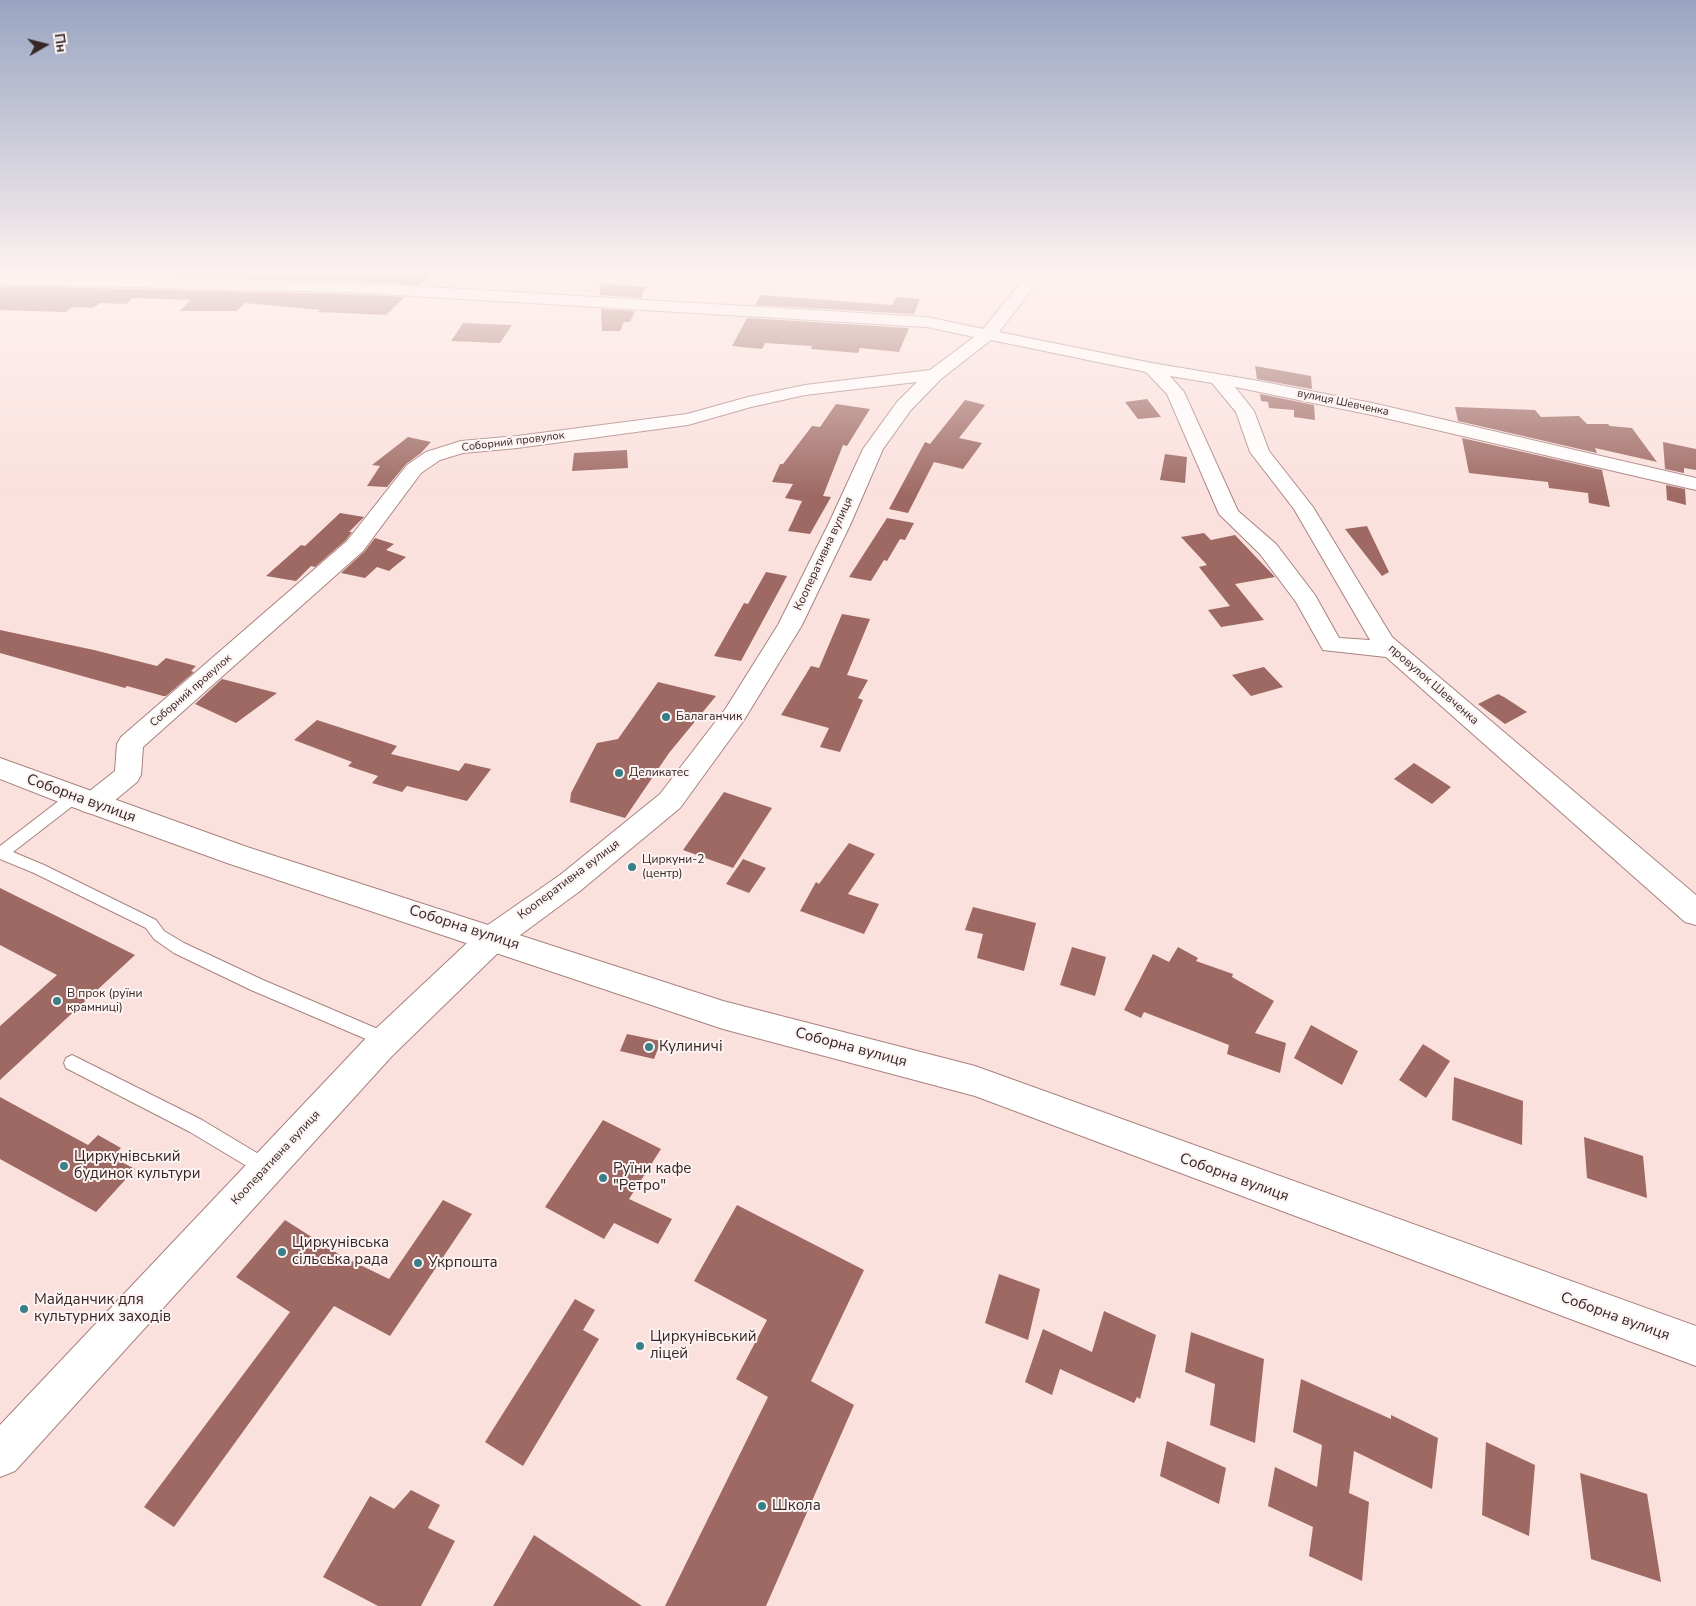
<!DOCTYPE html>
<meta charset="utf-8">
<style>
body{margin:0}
#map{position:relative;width:1696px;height:1606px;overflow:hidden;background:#fbe1de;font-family:"Nunito Sans",sans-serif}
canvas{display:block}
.north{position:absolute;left:20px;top:20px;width:50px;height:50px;-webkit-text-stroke:4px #fcf3f2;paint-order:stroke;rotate:82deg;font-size:14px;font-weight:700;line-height:20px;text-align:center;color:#362725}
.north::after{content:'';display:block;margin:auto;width:18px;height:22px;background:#362725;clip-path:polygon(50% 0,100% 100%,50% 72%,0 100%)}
</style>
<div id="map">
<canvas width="1696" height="1606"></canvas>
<div class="north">Пн</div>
</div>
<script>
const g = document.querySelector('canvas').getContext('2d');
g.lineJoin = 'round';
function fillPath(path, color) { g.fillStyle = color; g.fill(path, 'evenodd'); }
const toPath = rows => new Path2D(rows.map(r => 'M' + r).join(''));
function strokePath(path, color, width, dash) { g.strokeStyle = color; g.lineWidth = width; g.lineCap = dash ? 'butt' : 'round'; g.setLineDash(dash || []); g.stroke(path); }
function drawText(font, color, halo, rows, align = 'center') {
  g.font = font + ' "Nunito Sans",sans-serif'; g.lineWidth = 4; g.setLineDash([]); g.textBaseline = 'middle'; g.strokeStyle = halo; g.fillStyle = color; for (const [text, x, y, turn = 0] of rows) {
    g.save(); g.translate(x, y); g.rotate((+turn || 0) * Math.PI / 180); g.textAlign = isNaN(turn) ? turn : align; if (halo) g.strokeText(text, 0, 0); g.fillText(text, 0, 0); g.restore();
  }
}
fillPath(toPath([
 [70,271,435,271,420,285,347,280,67,274],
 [599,283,646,287,641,298,600,295],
 [3,286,347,294,405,297,386,315,318,312,320,310,245,303,237,311,180,311,190,300,133,298,126,304,100,303,93,308,72,307,66,312,0,310,0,288],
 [760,295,892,305,896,297,920,299,914,314,755,305],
 [601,309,635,311,630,322,624,322,620,331,602,331],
 [747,318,909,328,899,352,860,348,858,353,811,349,812,346,765,343,762,349,732,346],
 [463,323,512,325,500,343,451,341],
 [1255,366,1311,376,1312,389,1257,379],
 [1260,394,1314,405,1315,420,1294,417,1294,410,1269,408,1268,402,1261,401],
 [1147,399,1161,417,1138,419,1125,402],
 [965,400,985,405,959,438,982,443,963,469,934,462,908,513,889,509,925,442,930,444],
 [836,404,870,409,847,446,843,445,823,496,831,497,810,534,788,531,802,501,785,498,793,484,772,482,780,464,783,464,812,426,820,427],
 [1455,407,1535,410,1541,417,1579,416,1587,424,1608,424,1610,426,1632,428,1657,462,1595,448,1597,453,1458,421],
 [408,437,431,442,421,453,406,464,387,487,367,486,380,466,372,465],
 [1462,438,1602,470,1610,507,1589,503,1588,493,1549,488,1548,482,1469,473],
 [1663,442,1696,449,1696,470,1684,468,1684,473,1665,469],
 [627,450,628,468,572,471,574,453],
 [1165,454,1187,457,1185,483,1160,480],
 [1666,485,1685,489,1686,505,1667,500],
 [340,513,364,517,349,532,352,532,346,540,315,567,311,566,296,581,266,576,301,545,305,546],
 [887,518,914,523,905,540,900,539,887,561,884,560,871,581,849,577],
 [1367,526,1389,572,1382,576,1345,529],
 [1204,533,1211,540,1235,535,1275,577,1235,584,1264,620,1221,627,1208,610,1230,606,1199,567,1207,565,1181,537],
 [375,538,394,544,386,550,406,557,389,571,377,567,365,578,341,573,364,552],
 [766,572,787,576,741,661,714,656,744,603,748,604],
 [842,614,870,619,847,675,868,680,858,698,863,700,840,752,820,747,829,728,781,715,811,666,819,668],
 [0,630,94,650,157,666,166,658,196,666,191,671,194,672,166,696,163,696,127,686,125,688,0,653],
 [1264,667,1283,687,1251,696,1232,675],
 [222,679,277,693,236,723,195,704],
 [658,682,716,696,669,753,625,818,570,802,571,793,597,743,618,739],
 [1498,694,1504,697,1527,712,1505,724,1478,704],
 [317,720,397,746,391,754,459,771,465,763,491,769,467,801,407,786,402,792,372,783,378,776,348,766,352,762,294,740],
 [1414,763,1451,787,1432,804,1394,779],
 [724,792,772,808,733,868,683,850],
 [849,843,875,854,848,894,879,904,864,934,800,911,816,882,819,884],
 [743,859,766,868,749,893,726,884],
 [0,888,135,955,0,1080,0,1026,57,975,0,945],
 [973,907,1036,923,1024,971,977,958,983,934,965,930],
 [1072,947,1106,957,1095,996,1060,985],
 [1178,947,1198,958,1196,961,1233,974,1232,977,1274,1001,1255,1033,1286,1043,1280,1073,1227,1054,1229,1045,1144,1012,1141,1018,1124,1010,1153,954,1169,962],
 [1311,1025,1358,1051,1342,1085,1294,1058],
 [627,1034,661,1041,654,1059,620,1051],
 [1423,1044,1450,1061,1426,1098,1399,1080],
 [1454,1077,1523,1101,1522,1145,1452,1120],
 [0,1097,88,1145,98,1135,121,1148,112,1157,135,1169,96,1212,0,1159],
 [603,1120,661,1149,629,1199,672,1219,658,1244,614,1223,604,1239,545,1207],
 [1584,1137,1643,1156,1647,1198,1587,1178],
 [443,1200,472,1214,390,1336,334,1306,174,1527,144,1507,290,1312,236,1277,285,1220,351,1262,352,1261,389,1279],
 [737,1205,864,1270,811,1381,854,1405,766,1606,665,1606,768,1397,736,1379,767,1320,694,1281],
 [999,1274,1040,1289,1028,1340,985,1323],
 [575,1299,595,1310,583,1330,599,1339,523,1466,485,1442],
 [1104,1311,1156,1335,1140,1399,1137,1397,1134,1403,1060,1369,1052,1395,1025,1382,1043,1329,1092,1352],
 [1191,1332,1264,1359,1255,1443,1210,1425,1215,1384,1185,1372],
 [1301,1379,1391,1419,1391,1415,1438,1438,1432,1489,1354,1451,1349,1493,1369,1502,1362,1581,1309,1556,1313,1527,1268,1506,1275,1467,1317,1487,1322,1445,1293,1432],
 [1167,1441,1226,1468,1219,1504,1160,1476],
 [1486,1442,1535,1465,1529,1536,1482,1515],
 [1580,1473,1647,1494,1661,1582,1591,1559],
 [411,1490,440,1505,428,1528,455,1541,421,1606,378,1606,323,1577,370,1496,394,1509],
 [534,1535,642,1606,493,1606]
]), '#9e6963');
const lane = toPath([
 [74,792,79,793,81,797,79,801,13,852,44,865,156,920,164,931,184,943,263,980,392,1035,394,1040,392,1045,386,1047,380,1045,251,990,174,953,154,939,146,928,34,873,0,859,0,846,69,793,74,792],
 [72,1055,202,1120,272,1162,275,1168,272,1174,266,1177,260,1174,190,1132,66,1068,64,1063,66,1058,72,1055]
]);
const street = toPath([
 [1031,271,1046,271,999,332,1152,363,1259,381,1372,403,1696,478,1696,490,1372,415,1235,387,1254,411,1269,451,1313,507,1392,637,1696,895,1696,925,1685,922,1386,657,1323,650,1296,602,1260,554,1219,514,1167,394,1146,372,991,340,941,379,911,410,883,449,851,523,802,625,744,720,680,808,580,891,504,947,392,1056,15,1471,0,1477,0,1425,368,1036,482,929,560,875,660,794,726,708,778,625,829,523,863,449,897,402,917,382,805,395,751,407,688,425,517,448,463,453,440,460,421,473,363,551,143,747,141,775,137,782,102,811,92,814,82,811,78,804,82,797,115,771,117,744,121,737,347,541,407,465,426,452,461,441,517,436,687,414,748,397,805,385,930,370,974,337,927,327,347,292,0,284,0,274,347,282,927,317,983,329,1031,271],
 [1170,376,1212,383,1236,412,1250,452,1294,509,1370,640,1339,638,1315,595,1276,544,1238,511,1184,392,1170,376]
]);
const secondary = toPath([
 [0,758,247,847,723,1001,975,1066,1696,1326,1696,1366,975,1096,723,1029,227,863,64,804,0,779,0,758]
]);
strokePath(lane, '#a8827e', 2);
strokePath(street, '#a8827e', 2);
strokePath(secondary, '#a8827e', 2);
fillPath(lane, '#fff');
fillPath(street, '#fff');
fillPath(secondary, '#fff');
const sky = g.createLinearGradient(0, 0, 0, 496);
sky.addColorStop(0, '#99a4c1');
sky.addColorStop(0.55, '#fdf2f0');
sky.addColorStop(1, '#fdf2f000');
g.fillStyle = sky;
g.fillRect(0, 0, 1696, 496);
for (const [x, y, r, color] of [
 [666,717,5,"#387f88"],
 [619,773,5,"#387f88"],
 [632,867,5,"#387f88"],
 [57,1001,5,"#387f88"],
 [649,1047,5,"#387f88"],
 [64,1166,5,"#387f88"],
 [603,1178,5,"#387f88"],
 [282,1252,5,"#387f88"],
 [418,1263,5,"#387f88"],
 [24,1309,5,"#387f88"],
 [640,1346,5,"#387f88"],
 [762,1506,5,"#387f88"]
]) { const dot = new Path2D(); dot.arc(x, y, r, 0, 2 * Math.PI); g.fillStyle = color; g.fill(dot); strokePath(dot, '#fcf3f2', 2); }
drawText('11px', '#362725', '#fcf3f2', [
 ["вулиця Шевченка",1343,403,12],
 ["Соборний провулок",513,442,-7],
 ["Соборний провулок",191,691,-41]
]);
drawText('12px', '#362725', '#fcf3f2', [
 ["Кооперативна вулиця",824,554,-65],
 ["провулок Шевченка",1433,685,41],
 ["Кооперативна вулиця",569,880,-37],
 ["Кооперативна вулиця",276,1158,-47]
]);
drawText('12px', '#362725', '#fcf3f2', [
 ["Балаганчик",676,717],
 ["Деликатес",629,773],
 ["Циркуни-2",642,860],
 ["(центр)",642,874],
 ["В прок (руїни",67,994],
 ["крамниці)",67,1008]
], 'left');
drawText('15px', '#362725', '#fcf3f2', [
 ["Соборна вулиця",81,799,20],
 ["Соборна вулиця",464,928,18],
 ["Соборна вулиця",851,1048,15],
 ["Соборна вулиця",1234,1178,20],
 ["Соборна вулиця",1615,1317,20]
]);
drawText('15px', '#362725', '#fcf3f2', [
 ["Кулиничі",659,1047],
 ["Циркунівський",74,1157],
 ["будинок культури",74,1174],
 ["Руїни кафе",613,1169],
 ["\"Ретро\"",613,1186],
 ["Циркунівська",292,1243],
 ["сільська рада",292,1260],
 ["Укрпошта",428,1263],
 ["Майданчик для",34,1300],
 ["культурних заходів",34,1317],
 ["Циркунівський",650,1337],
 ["ліцей",650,1354],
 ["Школа",772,1506]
], 'left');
</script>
